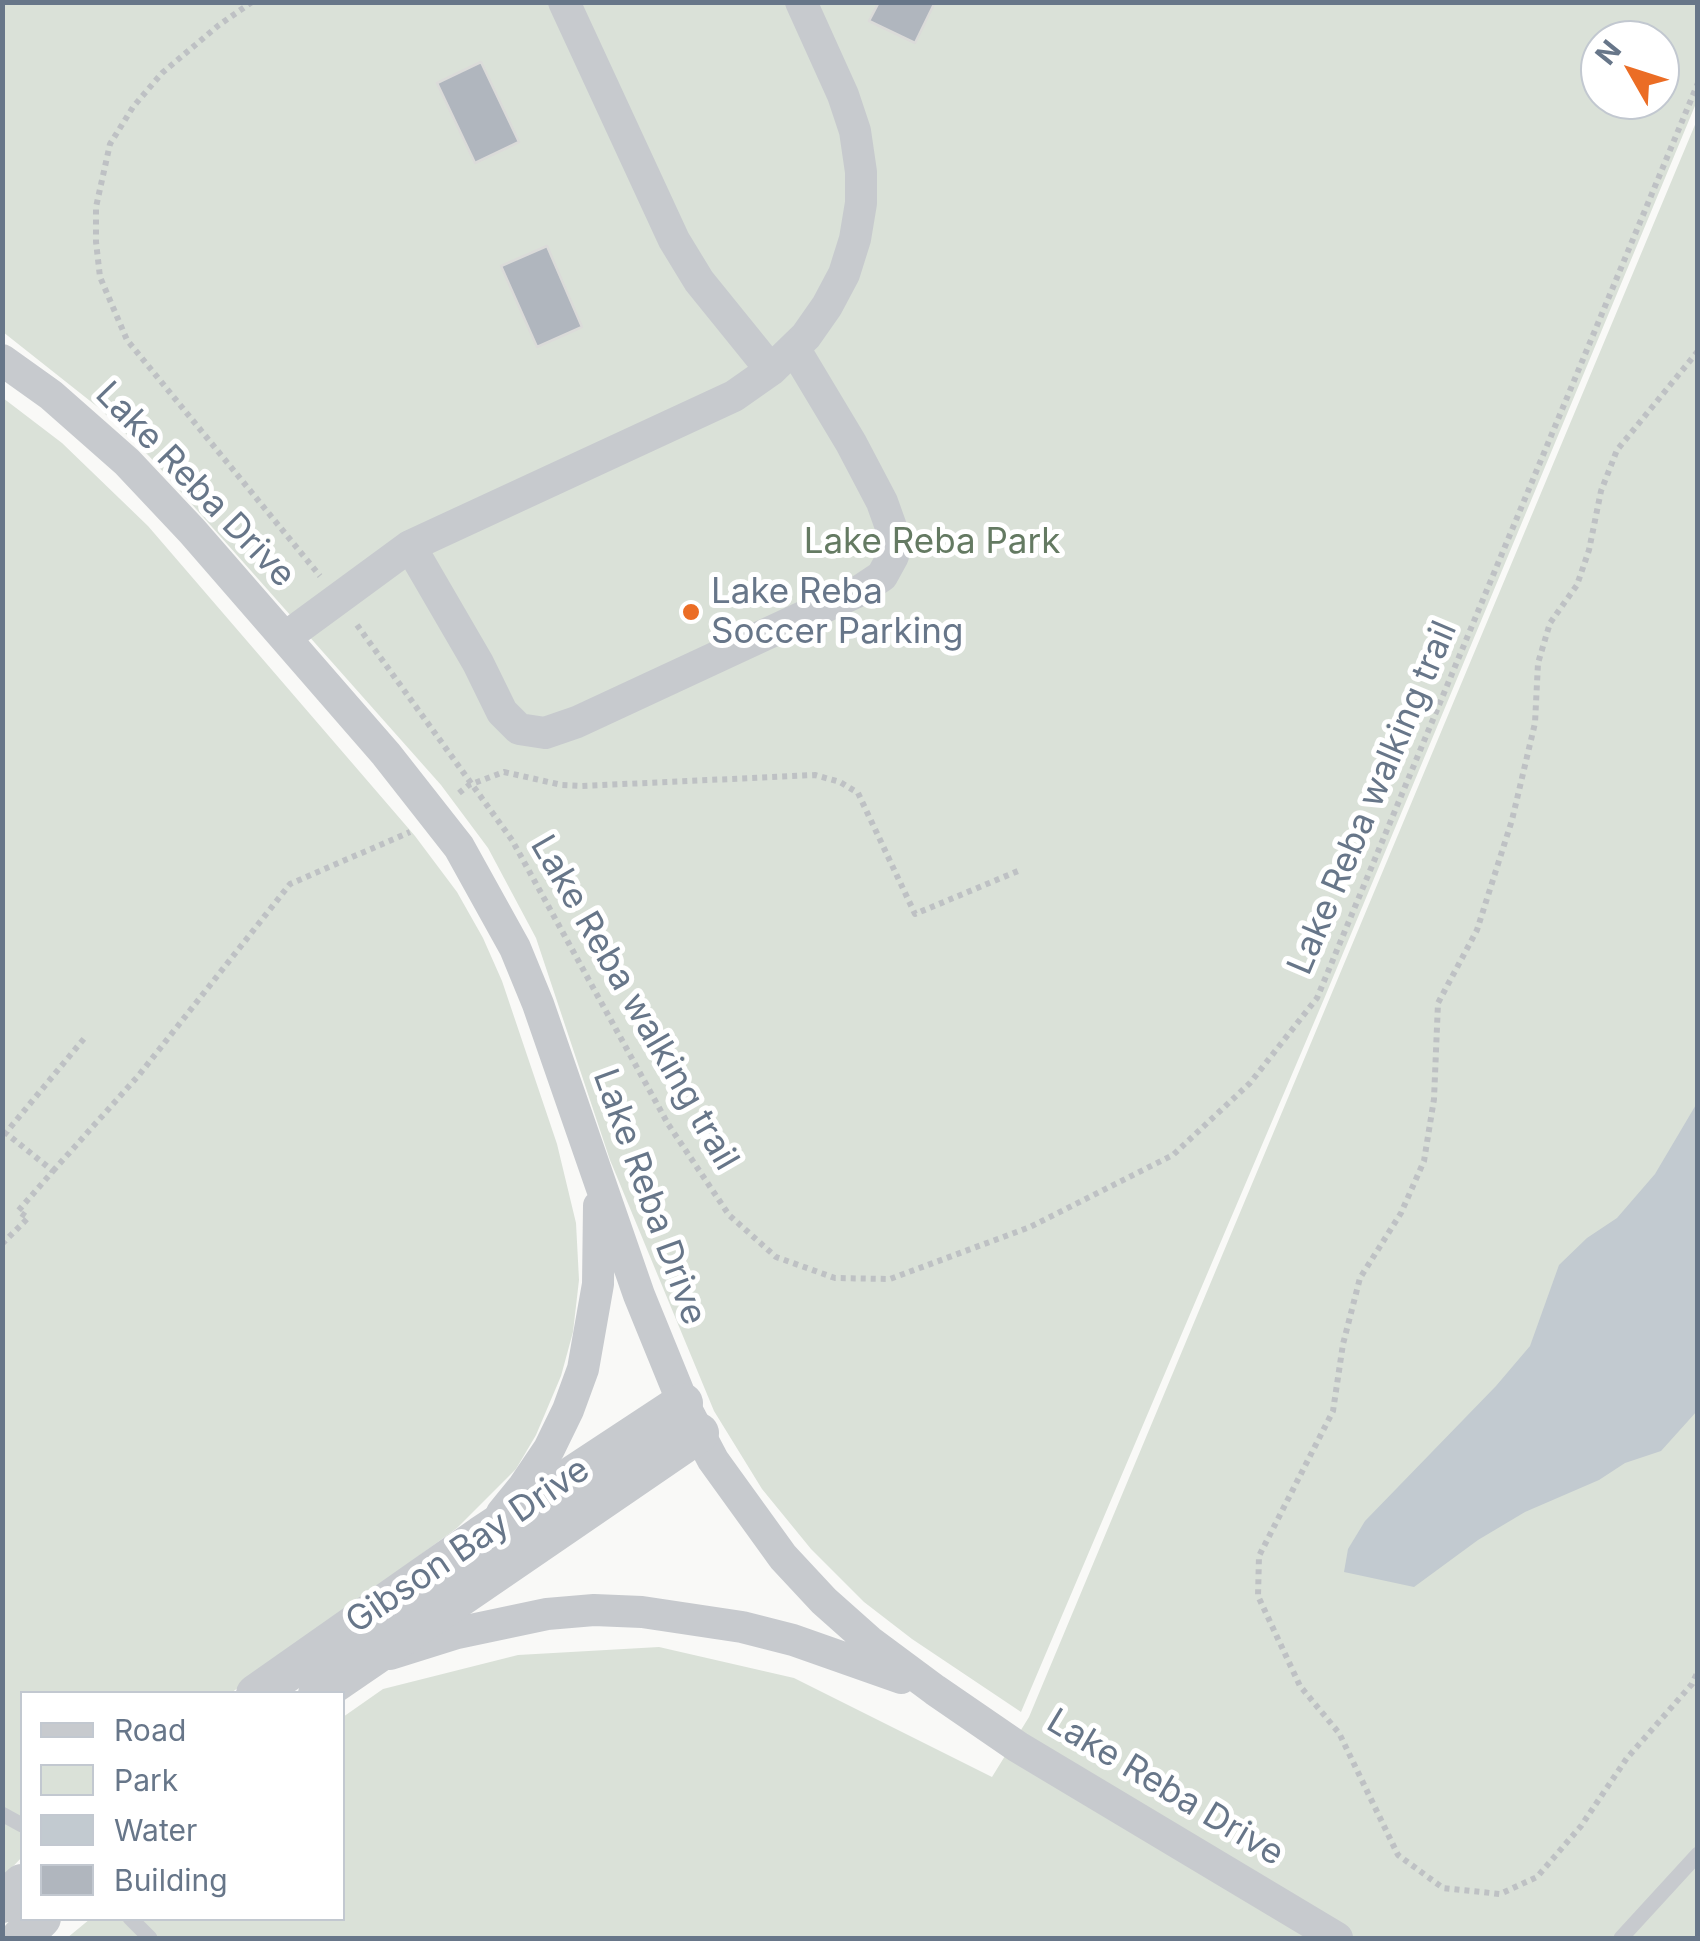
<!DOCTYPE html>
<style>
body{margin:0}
#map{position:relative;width:1700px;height:1941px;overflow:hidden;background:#f9f9f7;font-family:Inter,sans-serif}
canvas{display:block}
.frame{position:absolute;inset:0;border:5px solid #677689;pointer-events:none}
.legend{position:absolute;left:20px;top:1691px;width:325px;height:230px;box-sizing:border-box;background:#fff;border:2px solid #c2c8d0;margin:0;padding:12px 18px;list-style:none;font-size:30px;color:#677689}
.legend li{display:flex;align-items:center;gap:20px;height:50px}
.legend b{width:50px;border:2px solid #c2c8d0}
.north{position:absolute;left:1580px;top:20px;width:100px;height:100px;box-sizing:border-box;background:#fff;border:2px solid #c2c8d0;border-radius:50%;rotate:309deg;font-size:28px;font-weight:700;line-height:40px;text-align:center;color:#677689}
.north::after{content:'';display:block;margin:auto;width:35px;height:45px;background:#eb6d25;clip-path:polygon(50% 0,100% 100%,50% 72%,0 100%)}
</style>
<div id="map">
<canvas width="1700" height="1941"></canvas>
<div class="frame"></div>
<ul class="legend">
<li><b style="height:12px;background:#c7cace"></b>Road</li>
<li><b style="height:28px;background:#dae1d8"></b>Park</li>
<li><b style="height:28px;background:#c2cad0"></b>Water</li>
<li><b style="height:28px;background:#b0b6be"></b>Building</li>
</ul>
<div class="north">N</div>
</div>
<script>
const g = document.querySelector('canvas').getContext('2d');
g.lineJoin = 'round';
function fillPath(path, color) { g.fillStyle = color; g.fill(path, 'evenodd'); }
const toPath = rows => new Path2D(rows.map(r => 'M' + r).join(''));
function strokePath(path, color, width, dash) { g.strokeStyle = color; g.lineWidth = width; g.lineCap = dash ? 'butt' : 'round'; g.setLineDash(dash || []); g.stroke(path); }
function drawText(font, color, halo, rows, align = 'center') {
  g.font = font + ' Inter,sans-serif'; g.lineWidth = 10; g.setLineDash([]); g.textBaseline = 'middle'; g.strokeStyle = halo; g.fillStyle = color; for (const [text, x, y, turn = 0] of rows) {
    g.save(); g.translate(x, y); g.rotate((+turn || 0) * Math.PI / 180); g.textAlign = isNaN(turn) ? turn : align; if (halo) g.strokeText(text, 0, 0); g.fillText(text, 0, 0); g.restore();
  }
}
fillPath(toPath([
 [2,3,1697,3,1697,101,1324,999,1021,1712,912,1639,864,1602,811,1549,762,1489,714,1411,610,1160,536,938,488,848,441,785,149,456,99,408,3,332],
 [1600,40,1660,40,1660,100,1600,100],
 [1697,120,1697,1938,67,1938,90,1919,342,1918,343,1717,383,1689,518,1655,659,1647,794,1678,992,1777,1029,1717],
 [3,398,62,443,148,526,415,836,457,892,483,938,502,981,557,1144,576,1223,579,1280,573,1332,561,1376,536,1435,516,1469,457,1528,231,1693,22,1694,22,1857,3,1877]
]), '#dae1d8');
fillPath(toPath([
 [1697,1103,1697,1411,1661,1451,1625,1463,1599,1480,1525,1512,1478,1540,1414,1587,1344,1572,1348,1549,1365,1521,1496,1386,1530,1346,1559,1265,1587,1238,1617,1218,1655,1174]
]), '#c2cad0');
const building = toPath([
 [879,2,935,2,915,43,869,21,879,2],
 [481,62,519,142,475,163,437,83,481,62],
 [547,246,582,327,537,347,501,266,547,246]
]);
fillPath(building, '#b0b6be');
strokePath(building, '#dbdbd9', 2.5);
strokePath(toPath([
 [252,2,219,25,162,73,133,107,110,144,96,207,96,242,100,277,127,340,320,576],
 [1698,351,1617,450,1601,491,1589,550,1577,585,1550,623,1538,663,1535,723,1512,820,1477,930,1438,1003,1434,1099,1424,1161,1401,1213,1360,1278,1343,1344,1333,1411,1259,1556,1258,1596,1300,1686,1339,1733,1398,1855,1443,1888,1500,1894,1537,1877,1581,1826,1627,1758,1692,1684,1698,1671],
 [357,625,512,840,668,1124,729,1215,776,1257,835,1278,890,1279,1030,1227,1173,1155,1250,1083,1317,998,1698,83],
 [459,793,469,785,504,772,562,785,582,786,815,775,840,782,858,793,915,914,1018,871],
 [4,1135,87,1035],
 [53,1171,139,1075,290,884,410,832],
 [2,1244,28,1218,18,1211,53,1171,7,1134]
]), '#bec1c4', 6, [5, 5]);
strokePath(toPath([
 [2,1814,22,1825],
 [130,1918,150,1938],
 [1621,1938,1698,1854]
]), '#c7cace', 15);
strokePath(toPath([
 [564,2,674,240,699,281,771,370],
 [2,360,51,395,127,462,192,531,386,754,459,847,515,948,538,1004,639,1295,683,1403,713,1460,783,1557,824,1601,869,1641,935,1690,1018,1747,1337,1938],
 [410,546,478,663,502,712,519,729,545,733,577,722,861,590,882,576,893,556,892,530,882,502,851,443,794,348],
 [286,637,410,546,734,396,771,370,806,336,827,306,844,274,855,239,861,203,861,172,855,131,843,95,801,2],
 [502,1513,524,1486,549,1449,568,1410,583,1369,598,1284,599,1206],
 [390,1654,457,1633,547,1614,594,1610,642,1612,742,1627,793,1640,901,1678]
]), '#c7cace', 32);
strokePath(toPath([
 [256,1694,481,1536,683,1403],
 [318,1694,699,1433],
 [2,1903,22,1884],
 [21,1938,41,1918]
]), '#c7cace', 40);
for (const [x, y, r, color] of [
 [691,612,10,"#eb6d25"]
]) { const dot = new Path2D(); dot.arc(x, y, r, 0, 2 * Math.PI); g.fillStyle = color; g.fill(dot); strokePath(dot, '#fff', 4); }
drawText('35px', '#677689', '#fff', [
 ["Lake Reba Drive",195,485,46],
 ["Lake Reba walking trail",1373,798,-67],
 ["Lake Reba walking trail",634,1003,60],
 ["Lake Reba Drive",649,1197,70],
 ["Gibson Bay Drive",468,1546,-34],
 ["Lake Reba Drive",1165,1788,31]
]);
drawText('35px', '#647a62', '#fff', [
 ["Lake Reba Park",932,542]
]);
drawText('35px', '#677689', '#fff', [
 ["Lake Reba",711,592],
 ["Soccer Parking",711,632]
], 'left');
</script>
